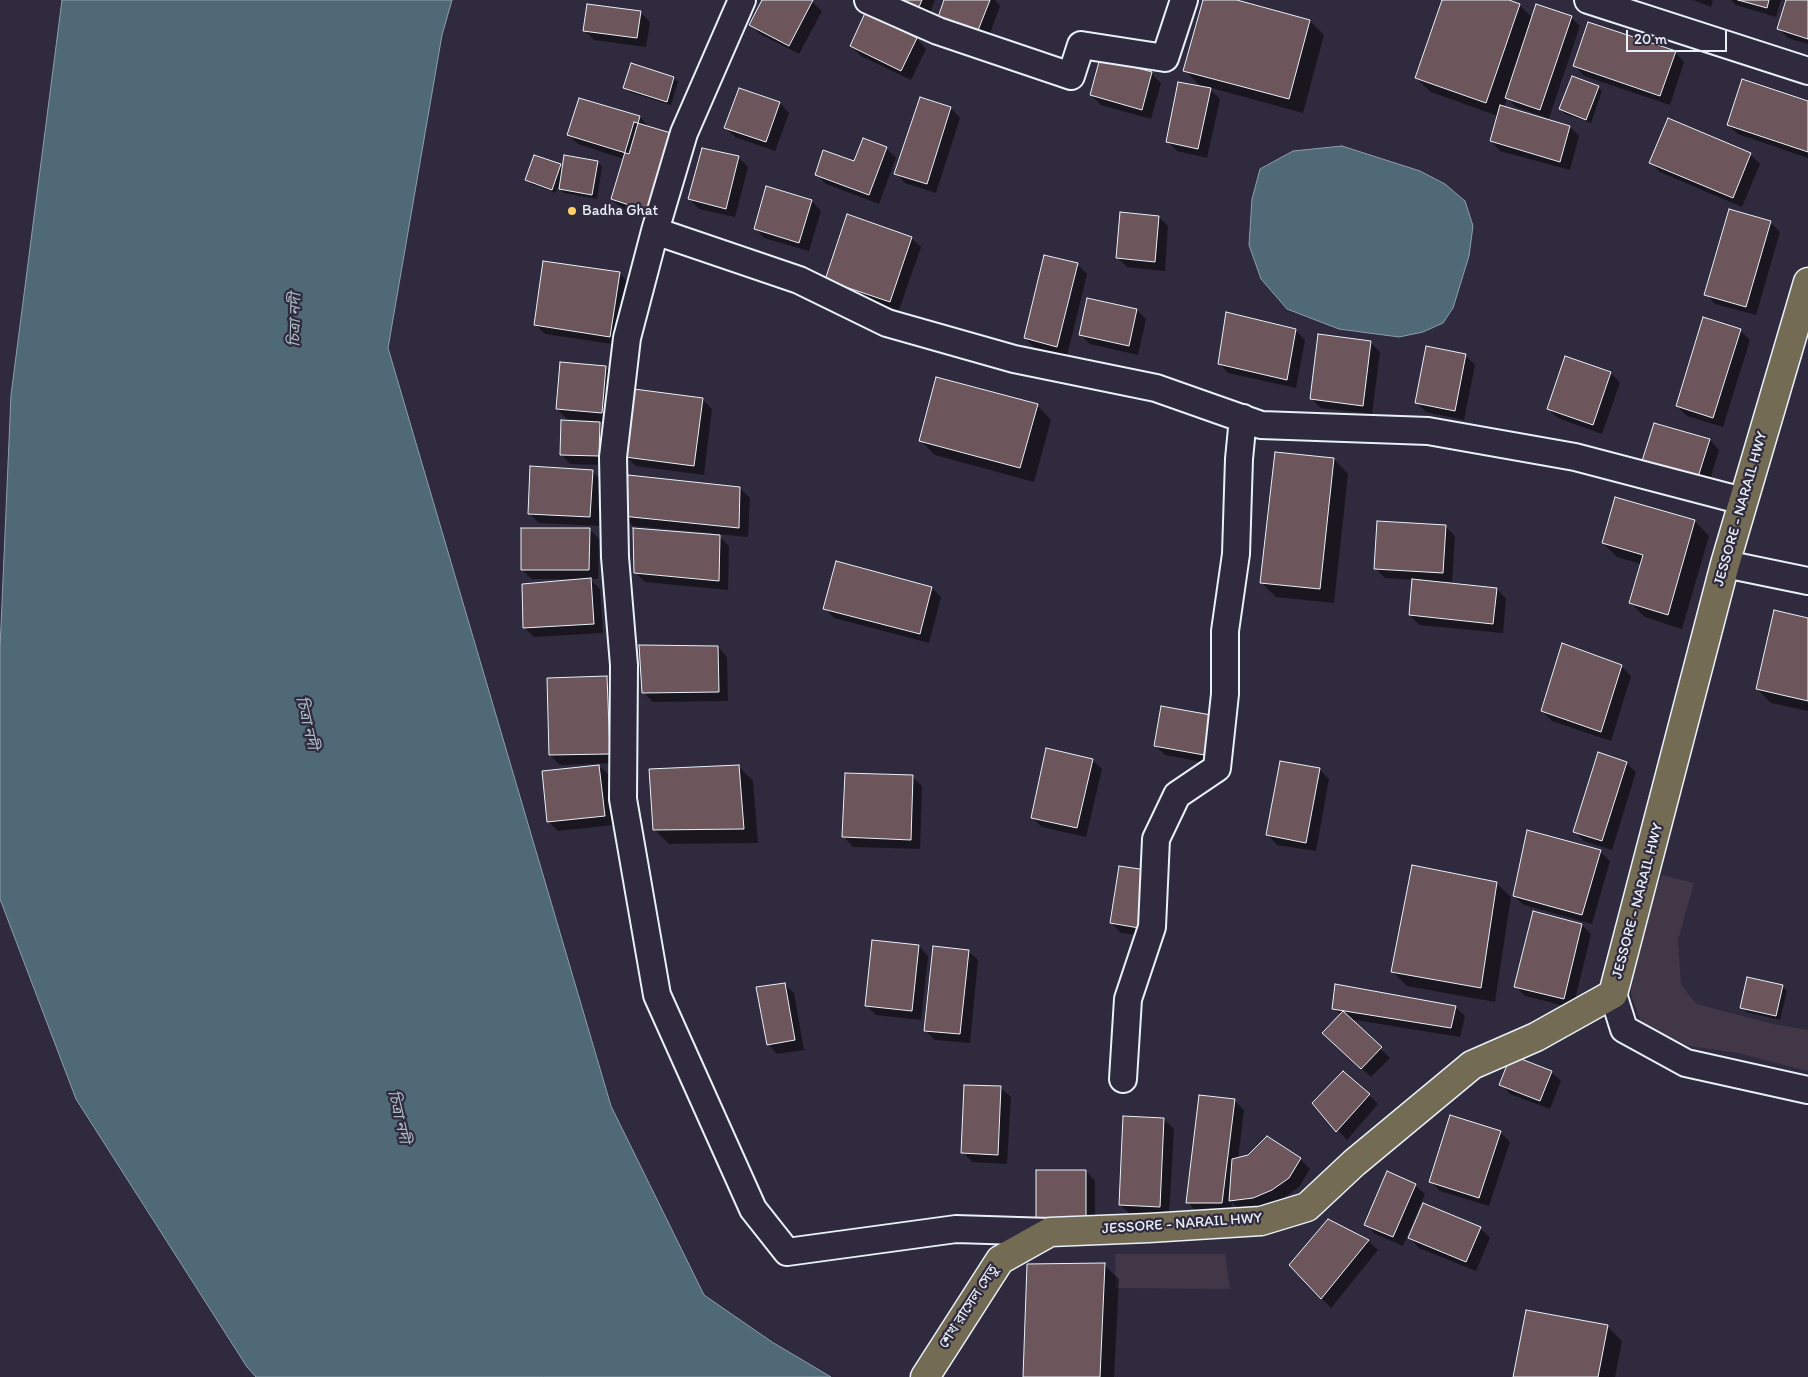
<!DOCTYPE html>
<meta charset="utf-8">
<style>
body{margin:0}
#map{position:relative;width:1808px;height:1377px;overflow:hidden;background:#2f2a3d;font-family:Itim,sans-serif}
canvas{display:block}
.scale{position:absolute;left:1626px;top:30px;width:101px;height:22px;box-sizing:border-box;border:2px solid #e8f1f8;border-top:0;padding-left:6px;font-size:15px;line-height:18px;white-space:nowrap;color:#e8f1f8;-webkit-text-stroke:4px #2f2a3d;paint-order:stroke}
</style>
<div id="map">
<canvas width="1808" height="1377"></canvas>
<div class="scale">20 m</div>
</div>
<script>
const g = document.querySelector('canvas').getContext('2d');
g.lineJoin = 'round';
function fillPath(path, color) { g.fillStyle = color; g.fill(path, 'evenodd'); }
const toPath = rows => new Path2D(rows.map(r => 'M' + r).join(''));
function strokePath(path, color, width, dash) { g.strokeStyle = color; g.lineWidth = width; g.lineCap = dash ? 'butt' : 'round'; g.setLineDash(dash || []); g.stroke(path); }
function drawText(font, color, halo, rows, align = 'center') {
  g.font = font + ' Itim,"Noto Sans Bengali",sans-serif'; g.lineWidth = 4.5; g.setLineDash([]); g.textBaseline = 'middle'; g.strokeStyle = halo; g.fillStyle = color; for (const [text, x, y, turn = 0] of rows) {
    g.save(); g.translate(x, y); g.rotate((+turn || 0) * Math.PI / 180); g.textAlign = isNaN(turn) ? turn : align; if (halo) g.strokeText(text, 0, 0); g.fillText(text, 0, 0); g.restore();
  }
}
fillPath(toPath([
 [1662,875,1694,883,1678,940,1681,985,1697,1004,1773,1024,1808,1030,1808,1071,1737,1053,1689,1046,1663,1034,1640,1020,1631,994,1633,961,1645,914],
 [1115,1254,1225,1254,1230,1289,1116,1288]
]), '#413746');
const water = toPath([
 [62,0,452,0,442,35,388,348,611,1106,704,1295,772,1342,831,1377,256,1377,247,1367,76,1099,0,899,0,649,11,395,62,0],
 [1342,146,1420,171,1445,184,1465,201,1473,226,1469,256,1453,308,1443,323,1423,332,1399,337,1339,329,1287,309,1261,279,1249,245,1252,199,1260,169,1293,151,1342,146]
]);
fillPath(water, '#506977');
strokePath(water, '#8d9fab', 1);
fillPath(toPath([
 [764,0,810,0,822,11,799,54,760,34,751,25],
 [884,0,935,0,926,23],
 [945,0,995,0,1000,6,985,47],
 [1204,0,1232,0,1310,21,1324,35,1303,113,1208,87,1220,99,1207,158,1177,151,1167,141,1202,88,1185,70],
 [1443,0,1505,0,1519,5,1533,18,1571,17,1580,26,1548,121,1570,127,1579,136,1570,170,1500,151,1491,141,1498,116,1431,92,1416,78],
 [1507,98,1516,107,1548,118,1547,120,1504,108],
 [1693,0,1713,0,1711,7],
 [1731,0,1781,0,1776,17,1736,5],
 [1788,0,1808,0,1808,44,1788,38,1779,29],
 [640,12,650,22,646,47,594,40,584,30],
 [866,15,917,39,926,49,911,80,861,56,851,46],
 [1675,52,1684,62,1670,105,1584,76,1575,66],
 [1151,73,1161,83,1151,119,1101,105,1091,95],
 [674,78,678,82,671,105,629,92,625,88],
 [1598,87,1602,91,1591,123,1565,114,1561,109],
 [740,89,780,103,789,113,775,151,735,137,725,127],
 [920,98,951,108,960,118,936,193,905,183,896,173],
 [580,99,640,117,649,127,657,219,622,209,612,199,624,159,578,144,569,135],
 [1808,102,1808,158,1738,134,1728,125],
 [1669,120,1750,154,1760,164,1742,207,1660,172,1650,162],
 [886,148,896,158,879,204,826,184,816,174,855,163],
 [738,157,748,167,735,217,699,209,689,199],
 [598,162,602,167,597,199,564,193,558,187,556,193,531,184,526,180,560,165,563,168],
 [767,188,812,201,821,211,809,251,764,238,755,228],
 [847,216,911,238,921,247,899,310,836,289],
 [1159,217,1168,226,1165,271,1127,267,1117,257],
 [1770,222,1780,232,1756,315,1715,304,1706,294],
 [1077,264,1087,274,1067,356,1034,347,1025,338],
 [619,273,629,283,619,345,545,334,535,324],
 [1137,310,1146,319,1138,355,1090,344,1080,334],
 [1295,330,1305,340,1296,388,1228,373,1219,363],
 [1740,330,1750,340,1723,427,1687,416,1677,406],
 [1370,342,1380,352,1372,414,1321,408,1311,398],
 [1465,355,1475,365,1464,420,1426,412,1417,403],
 [1566,358,1611,373,1620,383,1602,434,1558,418,1548,409],
 [605,367,615,377,611,422,567,419,557,409],
 [703,400,712,409,704,475,636,466,627,457],
 [1037,405,1051,420,1034,482,935,455,920,440],
 [600,423,609,433,608,465,570,464,561,454],
 [1655,424,1710,440,1719,450,1708,486,1643,460],
 [1334,459,1348,474,1334,603,1276,597,1262,583],
 [592,471,602,481,599,526,539,523,529,513],
 [740,488,750,498,748,537,717,534,729,546,728,590,645,582,635,572,712,536,712,533,633,526,624,516],
 [1615,498,1695,521,1709,536,1682,629,1645,617,1630,603,1641,564,1617,557,1603,543],
 [1445,526,1455,536,1452,582,1444,581,1444,583,1497,589,1506,599,1503,633,1419,625,1410,615,1414,580,1385,578,1376,569],
 [589,529,599,539,598,579,590,579,600,589,603,633,534,637,524,627,571,581,571,579,532,579,522,570],
 [837,563,932,588,941,597,929,643,834,618,825,608],
 [1808,620,1808,711,1771,703,1757,689],
 [718,647,727,657,728,701,653,702,643,692],
 [1621,666,1631,676,1611,741,1552,721,1542,711],
 [607,677,616,687,619,763,560,765,550,755],
 [1210,717,1213,764,1165,755,1155,745],
 [1092,760,1102,769,1086,837,1042,827,1032,818],
 [1626,763,1636,772,1612,850,1584,841,1575,832],
 [599,766,609,775,614,825,558,831,548,821],
 [739,767,753,781,758,843,669,844,654,829],
 [1319,769,1329,779,1316,851,1277,845,1268,835],
 [913,777,922,786,920,849,853,847,844,837],
 [1600,851,1610,861,1592,924,1524,905,1514,896],
 [1147,872,1148,936,1121,933,1112,923],
 [1496,883,1511,897,1495,1002,1407,986,1393,972],
 [1582,925,1591,934,1573,1008,1525,996,1516,987],
 [919,946,928,956,921,1020,876,1015,867,1006],
 [968,951,978,960,970,1043,935,1040,925,1030],
 [784,984,794,993,804,1050,777,1054,768,1044],
 [1783,986,1787,991,1780,1020,1746,1012,1742,1007],
 [1455,1007,1465,1016,1460,1037,1349,1019,1390,1058,1371,1077,1334,1042,1341,1015,1334,1008],
 [1551,1072,1561,1081,1550,1109,1510,1094,1501,1084],
 [966,1087,1001,1088,1011,1097,1007,1164,972,1162,963,1152],
 [1369,1095,1378,1104,1347,1140,1313,1103],
 [1234,1100,1244,1110,1238,1159,1300,1159,1310,1169,1299,1187,1282,1199,1263,1207,1240,1210,1232,1202,1231,1212,1197,1212,1188,1203],
 [1125,1118,1164,1119,1174,1129,1169,1216,1130,1214,1120,1205],
 [1500,1132,1510,1142,1489,1206,1440,1191,1430,1181],
 [1037,1171,1086,1171,1095,1181,1095,1230],
 [1415,1185,1425,1194,1403,1246,1375,1234,1366,1224],
 [1328,1220,1368,1241,1378,1250,1331,1308,1290,1265],
 [1480,1228,1490,1238,1476,1271,1419,1248,1410,1238],
 [1104,1265,1119,1279,1114,1377,1024,1377],
 [1607,1326,1622,1341,1615,1377,1514,1377]
]), '#0007');
const building = toPath([
 [762,0,813,0,789,46,749,25,762,0],
 [883,0,922,0,916,14,883,0],
 [944,0,990,0,975,38,936,23,944,0],
 [1203,0,1237,0,1310,20,1289,99,1183,71,1203,0],
 [1442,0,1509,0,1520,4,1486,103,1415,78,1442,0],
 [1738,0,1769,0,1767,8,1738,0],
 [1786,0,1808,0,1808,39,1777,29,1786,0],
 [587,4,641,11,637,38,583,31,587,4],
 [1536,4,1572,16,1540,110,1505,98,1536,4],
 [865,13,917,38,901,71,850,46,865,13],
 [1588,22,1676,51,1660,96,1573,66,1588,22],
 [1100,58,1152,72,1142,110,1090,95,1100,58],
 [631,63,674,77,667,102,623,88,631,63],
 [1572,76,1599,86,1586,120,1559,109,1572,76],
 [1742,79,1808,101,1808,152,1727,125,1742,79],
 [1178,82,1211,88,1198,149,1166,142,1178,82],
 [739,88,780,102,766,142,724,128,739,88],
 [920,97,951,107,927,184,894,174,920,97],
 [579,98,640,116,629,154,567,135,579,98],
 [1500,105,1570,126,1560,162,1490,141,1500,105],
 [1668,118,1751,153,1733,198,1649,163,1668,118],
 [634,122,671,133,647,211,611,199,634,122],
 [863,138,887,147,869,195,815,175,823,150,854,161,863,138],
 [702,148,739,156,726,209,688,199,702,148],
 [534,155,561,164,552,190,525,180,534,155],
 [564,155,598,161,592,195,559,189,564,155],
 [766,186,812,200,799,243,754,229,766,186],
 [1729,209,1771,221,1746,307,1704,295,1729,209],
 [1120,212,1159,216,1155,262,1116,258,1120,212],
 [847,214,912,237,890,302,825,280,847,214],
 [1044,255,1078,263,1057,347,1024,338,1044,255],
 [543,261,620,272,610,337,534,325,543,261],
 [1087,298,1137,309,1129,346,1079,335,1087,298],
 [1226,312,1296,329,1287,380,1218,364,1226,312],
 [1703,317,1741,329,1713,418,1676,406,1703,317],
 [1318,334,1371,341,1363,406,1310,399,1318,334],
 [1426,346,1466,354,1455,411,1415,403,1426,346],
 [1565,356,1611,372,1593,425,1547,409,1565,356],
 [560,362,606,366,602,413,556,409,560,362],
 [936,377,1038,404,1020,468,919,441,936,377],
 [634,389,703,398,694,466,625,457,634,389],
 [561,420,600,422,599,456,560,455,561,420],
 [1654,423,1710,439,1698,477,1642,461,1654,423],
 [1275,452,1334,458,1320,589,1260,583,1275,452],
 [530,466,593,470,590,517,528,514,530,466],
 [628,475,740,487,739,528,622,516,628,475],
 [1615,497,1695,520,1668,615,1629,603,1643,555,1602,543,1615,497],
 [1377,521,1446,525,1443,573,1374,569,1377,521],
 [521,528,590,528,589,570,521,570,521,528],
 [633,528,720,535,719,581,634,573,633,528],
 [836,561,932,587,920,634,823,609,836,561],
 [591,578,594,624,523,628,522,584,591,578],
 [1412,579,1497,588,1493,624,1409,615,1412,579],
 [1774,610,1808,618,1808,701,1756,689,1774,610],
 [1562,643,1622,665,1601,732,1541,711,1562,643],
 [639,645,718,646,719,692,642,693,639,645],
 [607,676,610,754,549,755,547,678,607,676],
 [1161,706,1211,715,1204,755,1154,746,1161,706],
 [1046,748,1093,759,1077,828,1031,818,1046,748],
 [1598,752,1627,762,1602,841,1573,832,1598,752],
 [1280,761,1320,768,1306,843,1266,835,1280,761],
 [599,765,605,816,547,822,542,771,599,765],
 [739,765,744,829,653,830,649,769,739,765],
 [845,773,913,775,911,840,842,837,845,773],
 [1527,830,1601,850,1582,915,1513,896,1527,830],
 [1412,865,1497,882,1481,988,1391,972,1412,865],
 [1119,866,1147,870,1139,928,1110,923,1119,866],
 [1533,911,1582,924,1564,999,1514,987,1533,911],
 [872,940,919,945,912,1011,865,1006,872,940],
 [933,946,969,950,960,1034,924,1031,933,946],
 [1747,977,1783,985,1776,1016,1740,1008,1747,977],
 [785,983,795,1040,767,1045,756,987,785,983],
 [1335,984,1456,1006,1451,1028,1332,1009,1335,984],
 [1343,1011,1382,1047,1361,1069,1322,1033,1343,1011],
 [1511,1055,1552,1071,1540,1101,1499,1085,1511,1055],
 [1343,1071,1370,1094,1336,1132,1312,1103,1343,1071],
 [964,1085,1001,1086,998,1155,961,1153,964,1085],
 [1199,1095,1235,1099,1222,1203,1186,1203,1199,1095],
 [1450,1115,1501,1131,1479,1198,1429,1182,1450,1115],
 [1123,1116,1164,1118,1160,1207,1119,1205,1123,1116],
 [1267,1136,1301,1158,1289,1178,1272,1190,1253,1198,1229,1201,1232,1159,1248,1155,1267,1136],
 [1036,1170,1086,1170,1086,1221,1036,1220,1036,1170],
 [1387,1171,1416,1184,1393,1237,1364,1225,1387,1171],
 [1423,1203,1481,1227,1466,1262,1408,1238,1423,1203],
 [1328,1219,1369,1240,1321,1299,1289,1265,1328,1219],
 [1105,1263,1100,1377,1023,1377,1027,1264,1105,1263],
 [1526,1310,1608,1325,1598,1377,1513,1377,1526,1310]
]);
fillPath(building, '#6c555b');
strokePath(building, '#e8f1f8', 1);
const minor = toPath([
 [742,0,684,133,655,231,627,338,613,457,615,557,624,665,623,799,657,995,753,1209,787,1252,956,1229,1050,1232],
 [868,0,938,31,1071,76,1081,45,1165,58,1184,0],
 [1588,0,1808,71],
 [655,231,799,280,887,323,1014,359,1156,388,1261,425,1428,431,1575,457,1743,501],
 [1725,564,1808,581],
 [1613,994,1624,1029,1686,1063,1808,1090],
 [1123,1079,1128,999,1152,927,1156,839,1177,795,1217,768,1225,694,1225,631,1236,554,1239,459,1243,418]
]);
const trunk = toPath([
 [925,1377,1000,1260,1050,1232,1149,1228,1261,1221,1307,1207,1354,1163,1472,1065,1536,1037,1613,994,1725,564,1808,282]
]);
strokePath(minor, '#e8f1f8', 30);
strokePath(trunk, '#e8f1f8', 31);
strokePath(minor, '#2f2a3d', 26);
strokePath(trunk, '#746b55', 28);
for (const [x, y, r, color] of [
 [572,211,5,"#ffd166"]
]) { const dot = new Path2D(); dot.arc(x, y, r, 0, 2 * Math.PI); g.fillStyle = color; g.fill(dot); strokePath(dot, '#2f2a3d', 2); }
drawText('15px', '#e8f1f8', '#2f2a3d', [
 ["Badha Ghat",582,211]
], 'left');
drawText('15px', '#e8f1f8', '#2f2a3d', [
 ["JESSORE - NARAIL HWY",1741,509,-74],
 ["JESSORE - NARAIL HWY",1638,901,-75],
 ["JESSORE - NARAIL HWY",1182,1224,-4],
 ["শেখ রাসেল সেতু",969,1307,-57]
]);
drawText('italic 16px', '#abbbc4', '#2f2a3d', [
 ["চিত্রা নদী",296,320,-89],
 ["চিত্রা নদী",306,723,77],
 ["চিত্রা নদী",398,1117,77]
]);
</script>
